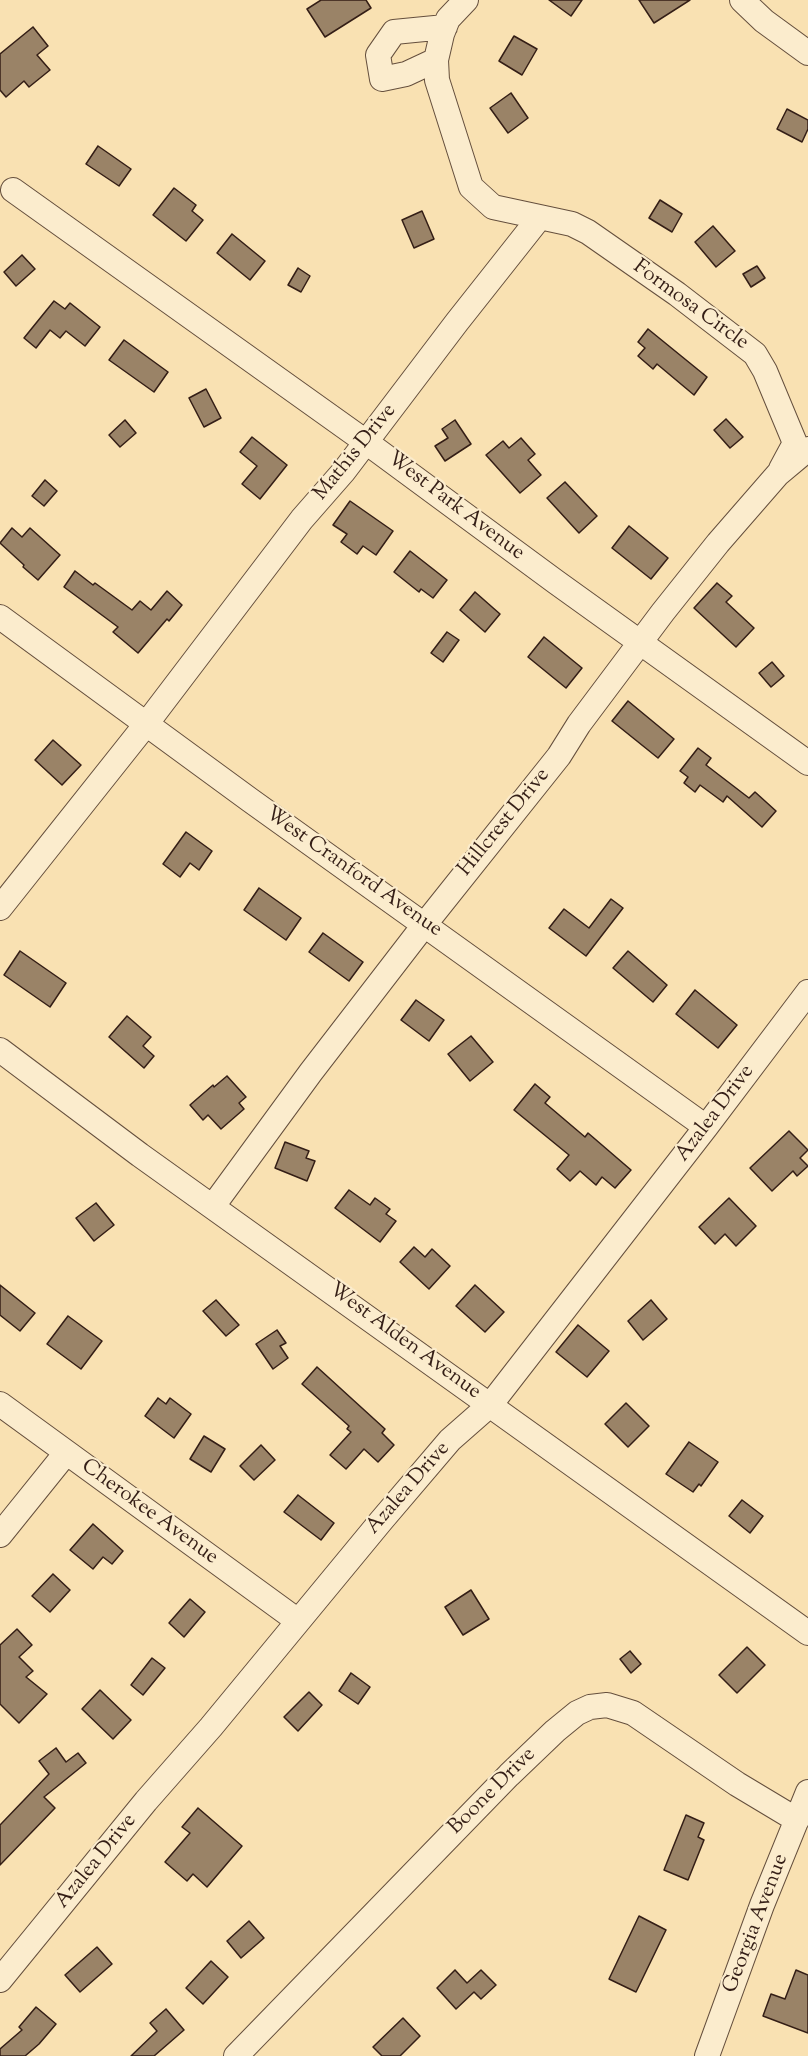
<!DOCTYPE html>
<style>
body{margin:0}
canvas{display:block;background:#f9e1b2}
</style>
<canvas width="808" height="2056"></canvas>
<script>
const g = document.querySelector('canvas').getContext('2d');
g.lineJoin = 'round';
function fillPath(path, color) { g.fillStyle = color; g.fill(path, 'evenodd'); }
const toPath = rows => new Path2D(rows.map(r => 'M' + r).join(''));
function strokePath(path, color, width, dash) { g.strokeStyle = color; g.lineWidth = width; g.lineCap = dash ? 'butt' : 'round'; g.setLineDash(dash || []); g.stroke(path); }
function drawText(font, color, halo, rows, align = 'center') {
  g.font = font + ' "Sorts Mill Goudy",serif'; g.lineWidth = 4.5; g.setLineDash([]); g.textBaseline = 'middle'; g.strokeStyle = halo; g.fillStyle = color; for (const [text, x, y, turn = 0] of rows) {
    g.save(); g.translate(x, y); g.rotate((+turn || 0) * Math.PI / 180); g.textAlign = isNaN(turn) ? turn : align; if (halo) g.strokeText(text, 0, 0); g.fillText(text, 0, 0); g.restore();
  }
}
const building = toPath([
 [321,0,366,0,371,8,325,37,307,9,321,0],
 [549,0,582,0,571,16,549,0],
 [639,0,690,0,654,23,639,0],
 [33,27,48,46,37,55,50,70,29,87,24,81,6,97,0,90,0,54,33,27],
 [514,36,537,49,522,75,499,61,514,36],
 [511,93,528,118,508,133,490,108,511,93],
 [787,109,808,120,808,129,802,142,777,129,787,109],
 [98,146,131,169,119,186,86,164,98,146],
 [174,188,196,205,192,211,203,220,186,241,153,215,174,188],
 [660,200,682,214,672,232,649,218,660,200],
 [422,211,434,239,414,248,402,220,422,211],
 [713,226,735,251,716,267,695,242,713,226],
 [232,234,265,261,250,280,217,253,232,234],
 [22,255,35,269,16,286,4,272,22,255],
 [757,266,765,278,751,287,743,274,757,266],
 [298,268,310,276,301,292,288,285,298,268],
 [54,301,65,309,70,303,100,327,85,346,66,331,60,338,50,330,36,348,24,338,54,301],
 [648,329,707,377,694,395,657,364,653,369,638,356,645,348,638,342,648,329],
 [124,340,168,372,154,392,109,360,124,340],
 [206,389,221,418,204,427,189,398,206,389],
 [726,419,743,437,730,448,714,430,726,419],
 [125,420,136,433,120,447,109,435,125,420],
 [455,420,471,444,445,461,435,446,448,438,442,429,455,420],
 [252,437,287,465,260,499,242,484,257,466,240,452,252,437],
 [521,438,535,454,528,460,541,475,520,493,486,455,503,441,509,448,521,438],
 [45,480,57,491,44,506,32,496,45,480],
 [565,482,597,516,579,533,547,498,565,482],
 [350,501,393,531,376,555,363,546,357,554,341,542,347,534,333,525,350,501],
 [629,526,668,558,651,579,612,548,629,526],
 [12,528,22,537,30,528,60,555,38,580,23,567,24,565,0,543,12,528],
 [410,551,447,580,433,598,421,589,419,592,394,572,410,551],
 [75,571,93,585,95,583,132,610,140,601,151,610,167,591,182,605,169,621,167,619,138,653,113,632,118,627,64,587,75,571],
 [717,583,732,596,726,602,754,628,736,647,694,608,717,583],
 [475,592,500,614,485,632,460,610,475,592],
 [447,632,459,640,443,662,431,653,447,632],
 [544,637,582,668,566,688,528,657,544,637],
 [772,662,784,676,771,687,759,673,772,662],
 [628,701,674,739,658,758,612,721,628,701],
 [53,740,81,765,62,785,35,760,53,740],
 [698,748,711,758,706,765,749,798,755,792,776,811,762,827,727,796,723,802,700,785,695,792,684,783,688,777,680,771,698,748],
 [186,832,212,851,199,870,190,863,180,877,163,864,186,832],
 [259,888,301,918,286,940,244,910,259,888],
 [611,899,623,908,586,956,549,928,564,909,589,928,611,899],
 [323,933,363,962,349,981,309,952,323,933],
 [20,951,66,983,50,1007,4,975,20,951],
 [628,951,667,985,653,1002,613,968,628,951],
 [695,990,737,1025,718,1048,676,1014,695,990],
 [416,1000,444,1020,429,1041,401,1020,416,1000],
 [127,1016,151,1037,143,1046,154,1056,144,1068,109,1037,127,1016],
 [471,1036,493,1062,470,1081,448,1054,471,1036],
 [227,1076,246,1097,239,1103,244,1109,221,1129,208,1115,203,1120,190,1105,213,1085,214,1087,227,1076],
 [535,1084,550,1097,545,1103,585,1137,588,1133,631,1170,615,1188,602,1177,596,1185,580,1171,570,1181,557,1169,569,1155,514,1110,535,1084],
 [789,1131,808,1150,800,1158,808,1166,797,1176,793,1171,772,1191,750,1168,789,1131],
 [285,1142,309,1151,306,1158,315,1161,307,1181,275,1168,285,1142],
 [349,1190,370,1205,375,1198,390,1209,386,1214,396,1221,380,1242,335,1208,349,1190],
 [729,1198,756,1226,736,1246,725,1234,715,1244,699,1227,729,1198],
 [96,1203,114,1225,94,1241,76,1218,96,1203],
 [414,1247,425,1257,432,1249,450,1266,429,1289,400,1262,414,1247],
 [0,1285,35,1313,20,1331,0,1315,0,1285],
 [475,1285,504,1312,485,1332,456,1306,475,1285],
 [216,1300,239,1325,226,1336,203,1311,216,1300],
 [651,1300,667,1319,643,1340,628,1321,651,1300],
 [68,1316,102,1341,81,1369,47,1344,68,1316],
 [578,1325,609,1351,587,1377,556,1352,578,1325],
 [277,1330,286,1343,280,1346,288,1358,273,1369,256,1344,277,1330],
 [317,1367,385,1429,382,1433,394,1445,378,1462,364,1449,346,1469,330,1455,351,1432,347,1429,349,1426,302,1384,317,1367],
 [158,1398,166,1404,170,1398,191,1414,174,1438,145,1416,158,1398],
 [626,1403,649,1426,628,1447,605,1424,626,1403],
 [204,1436,225,1449,211,1472,190,1459,204,1436],
 [689,1442,718,1462,701,1486,699,1484,693,1492,666,1474,689,1442],
 [261,1445,275,1460,254,1480,240,1466,261,1445],
 [298,1495,334,1523,321,1540,284,1512,298,1495],
 [742,1500,763,1516,750,1533,729,1516,742,1500],
 [93,1524,123,1551,112,1564,103,1557,93,1569,70,1550,93,1524],
 [53,1574,70,1590,50,1612,32,1596,53,1574],
 [471,1590,489,1619,463,1635,445,1607,471,1590],
 [190,1599,205,1612,184,1637,169,1623,190,1599],
 [17,1629,32,1645,19,1657,33,1671,26,1677,47,1694,19,1723,0,1704,0,1645,17,1629],
 [747,1647,765,1665,737,1693,719,1675,747,1647],
 [630,1651,641,1664,631,1673,620,1659,630,1651],
 [152,1658,165,1668,143,1695,131,1685,152,1658],
 [351,1673,370,1687,358,1704,339,1691,351,1673],
 [100,1690,131,1720,113,1739,82,1709,100,1690],
 [309,1692,322,1705,298,1731,284,1717,309,1692],
 [56,1748,66,1762,78,1753,86,1763,44,1797,55,1808,0,1865,0,1825,49,1774,39,1761,56,1748],
 [198,1808,242,1846,207,1887,193,1874,187,1881,165,1862,190,1833,182,1827,198,1808],
 [686,1815,704,1823,698,1837,704,1840,688,1880,664,1870,686,1815],
 [639,1916,666,1930,636,1992,609,1979,639,1916],
 [249,1921,264,1938,241,1958,227,1941,249,1921],
 [97,1947,112,1964,80,1992,65,1975,97,1947],
 [211,1961,228,1977,203,2004,186,1988,211,1961],
 [455,1970,467,1983,481,1970,496,1985,481,1999,474,1992,456,2009,437,1988,455,1970],
 [796,1970,808,1975,808,2033,763,2016,771,1994,785,1999,796,1970],
 [36,2007,56,2024,39,2044,25,2056,0,2056,0,2049,22,2030,19,2027,36,2007],
 [166,2009,184,2030,154,2056,131,2056,157,2031,150,2023,166,2009],
 [403,2018,420,2036,400,2056,382,2056,373,2047,403,2018]
]);
fillPath(building, '#9a8367');
strokePath(building, '#341e16', 1.5);
const minor = toPath([
 [466,0,448,19,442,34,436,60,437,80,471,187,493,207,572,224,588,232,677,294,755,354,765,371,795,443,781,469],
 [742,0,764,21,808,53],
 [436,60,406,74,382,79,378,55,394,32,445,27],
 [13,190,366,442,556,582,808,763],
 [0,617,250,800,706,1127],
 [0,908,147,723,302,519,344,471,457,322,540,217],
 [0,1050,140,1155,808,1633],
 [213,1206,311,1072,425,924,559,756,579,724,663,612,718,543,778,474,808,449],
 [0,1404,298,1621],
 [0,1535,66,1453],
 [0,1980,146,1801,211,1727,381,1521,450,1440,491,1404,706,1127,808,992],
 [236,2056,509,1775,555,1731,577,1713,590,1707,607,1705,633,1713,737,1784,797,1820],
 [707,2056,762,1905,808,1792]
]);
strokePath(minor, '#654f3d', 26);
strokePath(minor, '#fbeccd', 24);
drawText('21px', '#341e16', '#fbeccd', [
 ["Formosa Circle",690,306,36],
 ["Mathis Drive",356,453,-51],
 ["West Park Avenue",455,507,37],
 ["Hillcrest Drive",505,823,-51],
 ["West Cranford Avenue",353,873,35],
 ["Azalea Drive",716,1114,-53],
 ["West Alden Avenue",404,1342,36],
 ["Azalea Drive",409,1489,-49],
 ["Cherokee Avenue",149,1513,36],
 ["Boone Drive",493,1792,-45],
 ["Azalea Drive",97,1862,-51],
 ["Georgia Avenue",757,1924,-69]
]);
</script>
